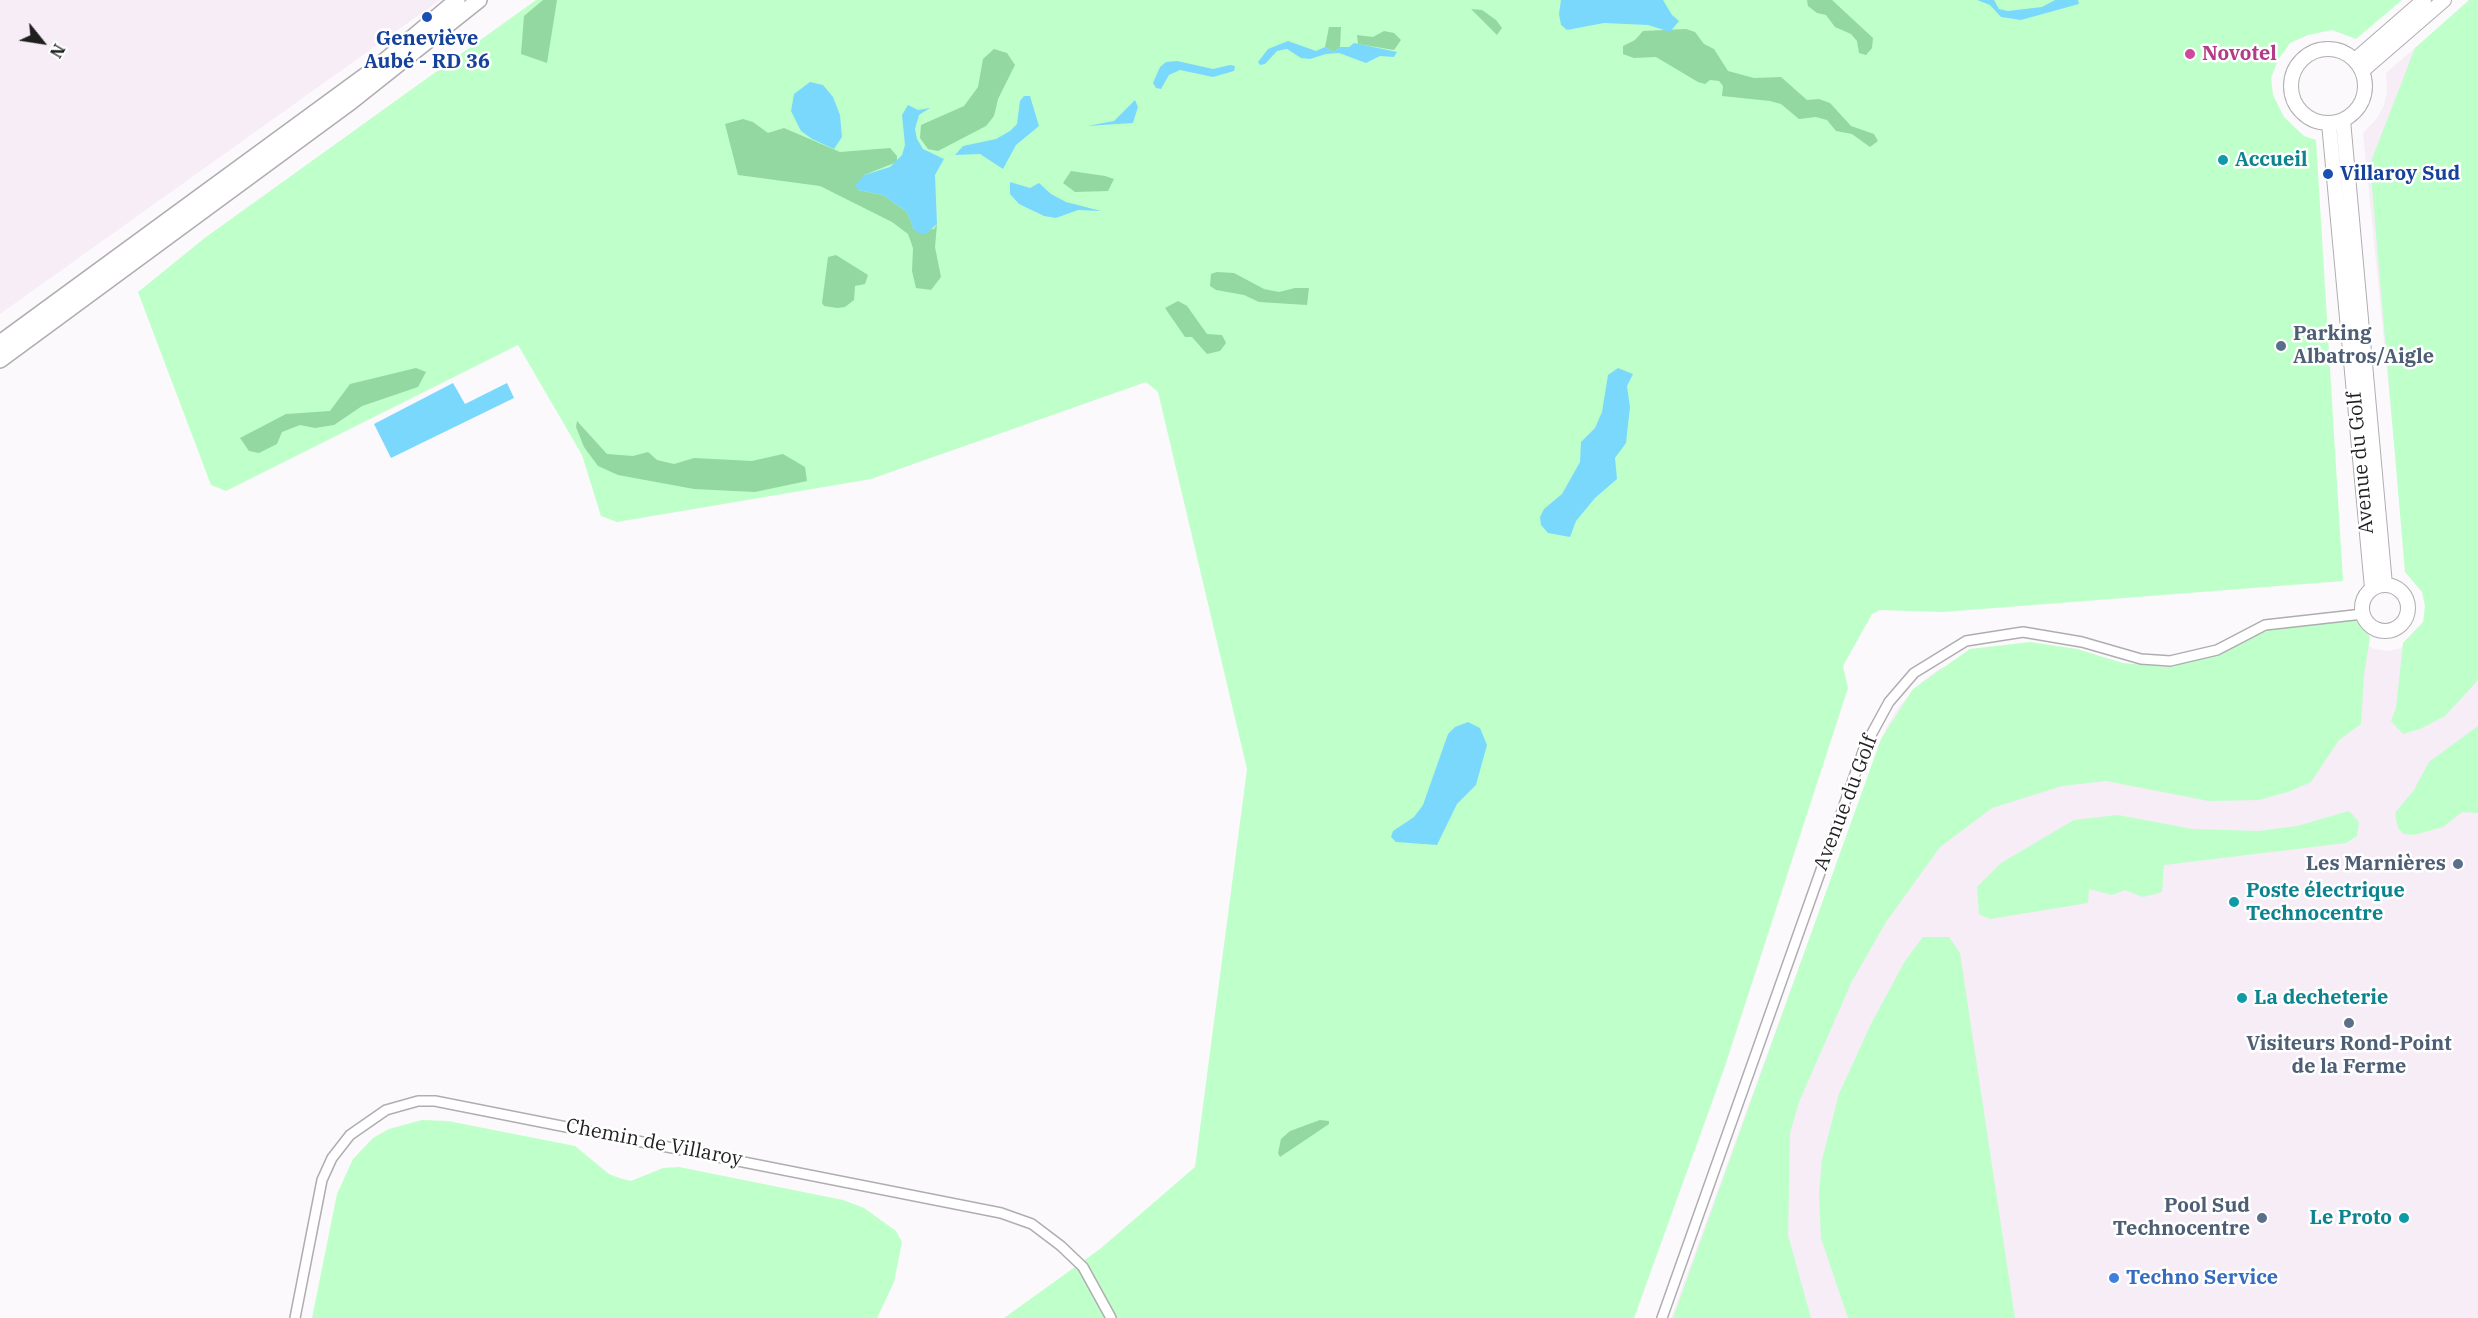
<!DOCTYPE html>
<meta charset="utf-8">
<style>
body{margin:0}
#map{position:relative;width:2478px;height:1318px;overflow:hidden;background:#fcf9fc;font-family:"IBM Plex Serif",serif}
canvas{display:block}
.north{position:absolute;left:12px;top:12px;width:60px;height:60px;-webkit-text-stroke:4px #fff;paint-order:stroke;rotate:120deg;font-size:16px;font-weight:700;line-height:24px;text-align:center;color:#201f20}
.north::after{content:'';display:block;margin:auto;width:21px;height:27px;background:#201f20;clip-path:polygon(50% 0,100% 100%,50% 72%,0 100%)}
</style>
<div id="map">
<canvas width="2478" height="1318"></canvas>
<div class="north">N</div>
</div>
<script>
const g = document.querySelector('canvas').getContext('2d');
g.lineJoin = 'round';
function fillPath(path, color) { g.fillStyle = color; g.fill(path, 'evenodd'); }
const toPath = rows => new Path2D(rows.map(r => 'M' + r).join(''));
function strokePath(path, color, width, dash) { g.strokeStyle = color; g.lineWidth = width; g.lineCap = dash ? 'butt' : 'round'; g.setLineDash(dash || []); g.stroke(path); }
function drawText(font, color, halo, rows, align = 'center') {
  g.font = font + ' "IBM Plex Serif",serif'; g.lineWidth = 5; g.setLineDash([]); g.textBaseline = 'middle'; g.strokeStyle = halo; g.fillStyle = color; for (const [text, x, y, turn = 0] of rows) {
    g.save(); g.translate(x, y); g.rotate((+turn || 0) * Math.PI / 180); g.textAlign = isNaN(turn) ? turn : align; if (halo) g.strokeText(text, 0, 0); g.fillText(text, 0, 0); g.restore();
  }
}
fillPath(toPath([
 [0,0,440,0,0,314],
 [2471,0,2478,0,2478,1318,1671,1318,1886,728,1899,706,1922,682,1940,668,1978,655,2166,674,2352,634,2374,649,2390,651,2404,647,2422,631,2426,609,2422,590,2407,570,2363,133,2377,118,2384,105,2387,92,2386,73]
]), '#f6edf7');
fillPath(toPath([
 [536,0,2402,0,2356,39,2332,30,2308,35,2290,43,2278,60,2271,78,2273,95,2284,117,2304,136,2316,140,2343,581,1943,612,1880,610,1872,614,1843,666,1848,688,1724,1069,1634,1318,1004,1318,1100,1249,1195,1167,1247,769,1158,392,1146,382,871,479,617,522,601,516,582,455,518,345,226,491,211,485,138,292,206,237],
 [2469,0,2478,0,2478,680,2445,716,2420,729,2403,734,2391,721,2396,708,2403,643,2423,622,2425,606,2422,592,2405,572,2370,164,2415,48],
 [2355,619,2370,637,2364,675,2361,724,2339,740,2311,782,2288,792,2259,800,2209,801,2106,781,2062,786,1992,808,1940,847,1886,922,1852,981,1799,1102,1790,1133,1788,1235,1811,1318,1673,1318,1881,739,1913,689,1970,649,2030,642,2077,649,2123,663,2165,667,2207,657,2278,626],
 [2478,726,2478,813,2462,812,2443,827,2414,835,2404,834,2398,828,2395,813,2414,790,2429,762],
 [2349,811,2359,822,2357,836,2346,843,2164,865,2162,892,2143,897,2125,890,2112,895,2089,889,2088,903,1990,919,1979,914,1977,887,2001,863,2074,820,2118,815,2192,829,2259,831,2297,826],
 [1923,937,1949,937,1960,953,2015,1318,1848,1318,1821,1238,1819,1194,1822,1160,1839,1094,1871,1024,1905,961],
 [422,1120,448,1121,575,1146,609,1174,619,1178,631,1181,663,1168,679,1167,843,1200,864,1208,896,1231,902,1242,894,1282,877,1318,312,1318,337,1194,353,1159,373,1138,389,1129]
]), '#beffca');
fillPath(toPath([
 [543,0,557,0,547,63,521,54,524,16],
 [1807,0,1832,0,1873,38,1872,48,1866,55,1859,53,1857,41,1851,34,1835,27,1826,15,1817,13,1808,6],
 [1471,9,1482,10,1496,20,1502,28,1497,35],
 [1329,27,1341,27,1340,47,1334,52,1325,47],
 [1686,29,1695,32,1704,44,1714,49,1728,71,1754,78,1781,77,1807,100,1819,99,1830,103,1851,126,1874,134,1878,141,1870,147,1852,134,1836,131,1827,120,1816,117,1799,119,1781,104,1770,101,1722,96,1723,86,1719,81,1710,80,1705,84,1698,82,1656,57,1634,58,1623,54,1623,46,1635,40,1643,31],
 [1384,31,1394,33,1401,40,1394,50,1358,44,1357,35,1373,37],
 [994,49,1007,53,1015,65,998,99,994,116,986,126,938,151,928,149,920,138,921,125,964,106,978,87,983,59],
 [743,119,753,122,768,133,784,128,840,152,890,148,897,156,897,162,864,175,858,190,883,195,907,212,914,230,934,229,937,224,935,247,941,277,931,290,916,288,912,271,913,248,908,234,892,222,820,186,738,175,725,124],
 [1071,171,1105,176,1114,179,1108,191,1075,192,1063,183],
 [836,255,868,275,865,284,855,286,854,300,845,307,837,308,824,306,822,303,828,257],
 [1217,272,1234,273,1264,289,1279,292,1295,288,1309,288,1307,305,1259,302,1244,295,1216,290,1210,286,1211,274],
 [1178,301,1187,306,1207,334,1222,335,1226,343,1220,351,1207,354,1192,337,1185,337,1165,308],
 [416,368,426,372,418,387,362,406,334,425,315,428,300,425,282,432,277,444,259,453,249,451,240,438,286,414,330,411,350,384],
 [577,421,607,454,633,456,648,452,657,460,674,464,694,458,752,461,783,454,805,467,807,481,755,492,694,489,618,475,598,466,584,447,576,427],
 [1320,1120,1329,1121,1329,1124,1280,1157,1278,1153,1281,1139,1290,1131]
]), '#93d7a1');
fillPath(toPath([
 [1561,0,1663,0,1672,15,1679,21,1670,32,1648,25,1604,23,1567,30,1561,25,1559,14],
 [1977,0,1994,0,1999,9,2008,11,2042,7,2055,0,2078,0,2079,4,2021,20,2001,17,1990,5],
 [1288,41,1316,51,1325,47,1334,52,1340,47,1349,47,1354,43,1397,52,1394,57,1380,56,1366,63,1339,53,1326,54,1310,59,1301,58,1287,49,1277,51,1265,64,1260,65,1258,62,1268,49],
 [1177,61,1213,69,1230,65,1235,66,1234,71,1213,77,1180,70,1169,75,1161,89,1156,88,1153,83,1160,67,1166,62],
 [810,82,823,85,833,97,840,115,842,137,834,149,812,139,801,131,791,111,794,94],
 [1024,96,1030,96,1039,126,1016,145,1003,169,980,154,955,155,963,146,996,139,1010,131,1017,124,1020,101],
 [1135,100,1138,107,1133,123,1087,126,1114,121],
 [908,105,918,110,930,108,919,115,915,129,917,139,923,149,944,159,935,175,937,224,926,234,920,234,914,230,907,212,883,195,858,190,855,185,864,175,890,167,902,155,905,145,902,115],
 [1010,182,1030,188,1039,183,1051,194,1066,202,1101,211,1078,210,1056,218,1044,216,1019,204,1010,194],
 [1618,368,1633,374,1627,386,1630,407,1626,443,1615,458,1617,479,1595,498,1576,521,1570,537,1548,533,1541,525,1540,517,1544,509,1562,494,1580,462,1581,442,1595,428,1602,412,1608,375],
 [453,383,465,404,507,383,514,398,391,458,374,424],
 [1468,722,1480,728,1487,745,1476,785,1457,804,1437,845,1396,842,1391,837,1393,831,1414,817,1423,805,1448,734,1455,727]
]), '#7bd8fd');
const street = toPath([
 [295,1318,322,1180,332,1158,350,1135,386,1110,418,1101,435,1101,1001,1213,1032,1224,1061,1246,1083,1267,1111,1318],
 [1662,1318,1865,746,1889,702,1914,673,1966,641,2023,632,2082,642,2141,659,2170,661,2217,650,2265,625,2363,614]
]);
const secondary = toPath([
 '2291 86a37 37 0 1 1 74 0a37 37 0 1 1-74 0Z',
 [2355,60,2424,0],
 [2362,71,2444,0],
 [2343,120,2385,585],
 [2329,123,2372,588],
 '2362 608a23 23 0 1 1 46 0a23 23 0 1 1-46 0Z'
]);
const primary = toPath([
 [0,343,381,64,457,0],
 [0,360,352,101,479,0]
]);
strokePath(street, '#b0adb1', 12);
strokePath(secondary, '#b0adb1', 16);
strokePath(primary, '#b0adb1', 18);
strokePath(street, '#fff', 9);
strokePath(secondary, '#fff', 14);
strokePath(primary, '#fff', 15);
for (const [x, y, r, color] of [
 [427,17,6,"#1a4fb4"],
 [2190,54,6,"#d1479c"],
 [2223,160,6,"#0f9aa8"],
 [2328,174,6,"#1a4fb4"],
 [2281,346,6,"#5c6f8a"],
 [2458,864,6,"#5c6f8a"],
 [2234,902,6,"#0f9aa8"],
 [2242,998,6,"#0f9aa8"],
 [2349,1023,6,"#5c6f8a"],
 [2262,1218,6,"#5c6f8a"],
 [2404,1218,6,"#0f9aa8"],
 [2114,1278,6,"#3f7fe0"]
]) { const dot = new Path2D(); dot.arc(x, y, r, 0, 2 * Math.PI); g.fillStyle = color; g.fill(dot); strokePath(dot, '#fff', 2); }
drawText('bold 20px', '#164399', '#fff', [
 ["Geneviève",427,39],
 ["Aubé - RD 36",427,62],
 ["Villaroy Sud",2340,174,"left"]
]);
drawText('bold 20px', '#b23c85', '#fff', [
 ["Novotel",2202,54]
], 'left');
drawText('bold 20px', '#0d838f', '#fff', [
 ["Accueil",2235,160],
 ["Poste électrique",2246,891],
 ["Technocentre",2246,914],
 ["La decheterie",2254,998],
 ["Le Proto",2392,1218,"right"]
], 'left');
drawText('bold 20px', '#4e5e75', '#fff', [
 ["Parking",2293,334,"left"],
 ["Albatros/Aigle",2293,357,"left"],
 ["Les Marnières",2446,864],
 ["Visiteurs Rond-Point",2349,1044,"center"],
 ["de la Ferme",2349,1067,"center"],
 ["Pool Sud",2250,1206],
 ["Technocentre",2250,1229]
], 'right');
drawText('20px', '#201f20', '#fff', [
 ["Avenue du Golf",2361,463,-95],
 ["Avenue du Golf",1846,803,-69],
 ["Chemin de Villaroy",654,1143,11]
]);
drawText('bold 20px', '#366cbe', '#fff', [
 ["Techno Service",2126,1278]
], 'left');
</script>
